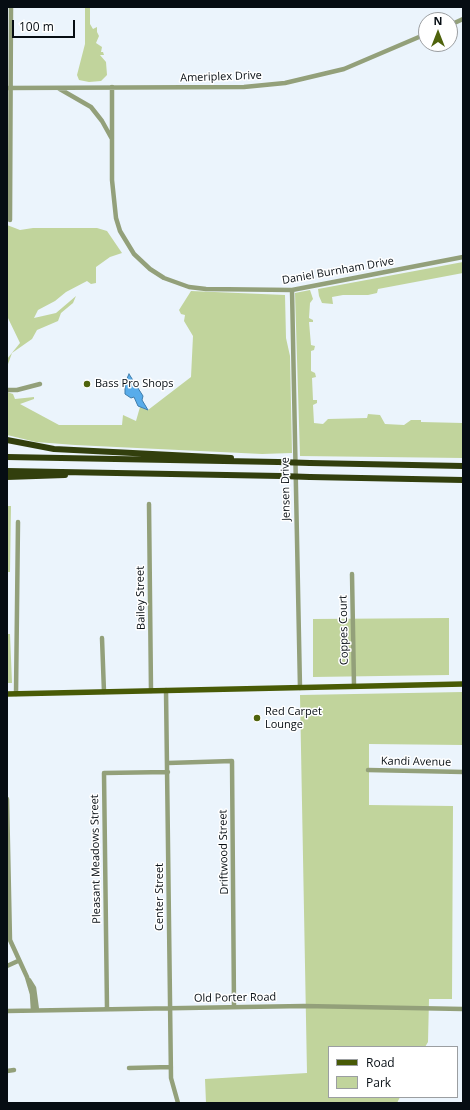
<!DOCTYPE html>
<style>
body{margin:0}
#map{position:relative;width:470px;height:1110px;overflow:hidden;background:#ebf4fc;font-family:"Open Sans",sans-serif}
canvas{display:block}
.frame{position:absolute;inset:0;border:8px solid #060d13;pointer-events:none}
.legend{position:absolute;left:328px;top:1046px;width:130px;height:52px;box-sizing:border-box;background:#fff;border:1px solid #9b9ea1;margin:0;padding:5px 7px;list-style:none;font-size:12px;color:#060d13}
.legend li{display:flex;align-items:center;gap:8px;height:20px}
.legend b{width:20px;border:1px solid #9b9ea1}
.north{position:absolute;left:418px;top:12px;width:40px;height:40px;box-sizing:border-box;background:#fff;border:1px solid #9b9ea1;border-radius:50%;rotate:0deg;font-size:11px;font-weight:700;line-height:16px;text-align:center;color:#060d13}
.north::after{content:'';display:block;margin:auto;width:14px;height:18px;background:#4f630c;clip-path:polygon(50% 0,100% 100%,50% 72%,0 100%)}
.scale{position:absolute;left:12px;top:20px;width:63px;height:18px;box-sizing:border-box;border:2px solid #060d13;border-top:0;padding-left:5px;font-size:12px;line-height:14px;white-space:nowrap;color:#060d13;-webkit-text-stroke:3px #fff;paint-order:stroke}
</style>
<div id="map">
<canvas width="470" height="1110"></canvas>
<div class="frame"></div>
<ul class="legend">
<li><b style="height:5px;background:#485a06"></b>Road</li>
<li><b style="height:11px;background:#c1d49c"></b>Park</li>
</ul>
<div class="north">N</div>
<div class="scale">100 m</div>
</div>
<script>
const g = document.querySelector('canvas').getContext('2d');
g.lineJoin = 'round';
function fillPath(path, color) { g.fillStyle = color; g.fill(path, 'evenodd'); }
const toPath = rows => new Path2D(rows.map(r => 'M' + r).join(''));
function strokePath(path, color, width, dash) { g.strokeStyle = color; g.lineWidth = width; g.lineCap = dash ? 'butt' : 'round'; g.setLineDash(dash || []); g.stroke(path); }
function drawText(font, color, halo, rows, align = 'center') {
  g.font = font + ' "Open Sans",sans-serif'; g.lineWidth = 3; g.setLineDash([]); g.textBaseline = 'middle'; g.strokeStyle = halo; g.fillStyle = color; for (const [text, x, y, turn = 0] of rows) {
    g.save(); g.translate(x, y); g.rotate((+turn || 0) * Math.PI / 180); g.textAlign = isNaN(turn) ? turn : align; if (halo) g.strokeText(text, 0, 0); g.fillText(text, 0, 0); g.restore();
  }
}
fillPath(toPath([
 [85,7,90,7,90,24,93,29,97,27,97,32,99,36,96,43,102,47,101,52,103,52,104,55,100,55,106,62,107,75,101,81,89,82,79,80,77,75,85,44],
 [7,225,20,230,33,228,97,228,107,231,122,253,110,257,96,267,96,283,91,284,87,281,66,292,55,301,38,310,34,318,56,313,76,296,73,303,61,313,58,321,37,330,32,339,12,353,7,367,7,359,20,343,7,316],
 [463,262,463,273,378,289,377,293,368,295,343,295,332,297,333,304,322,303,319,296,318,289],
 [310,290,313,299,310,303,309,318,313,320,313,322,309,322,311,345,315,346,314,350,311,351,311,371,315,373,316,377,312,378,313,400,317,400,317,403,313,405,314,423,323,424,328,419,367,418,368,414,380,415,385,424,404,425,411,420,421,420,421,422,463,423,463,458,300,456,295,293],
 [191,291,285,295,286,338,290,356,292,453,262,454,75,445,36,442,7,435,7,392,13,394,15,399,34,397,34,399,20,404,59,425,122,425,123,415,136,421,140,407,148,410,191,377,193,336,184,321,185,315,181,314,179,310],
 [7,506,11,506,10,572,7,572],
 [449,618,449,675,313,677,313,619],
 [7,634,10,634,12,683,7,683],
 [463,692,463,745,369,744,369,805,453,806,452,999,429,999,428,1042,425,1047,329,1047,329,1097,400,1097,397,1103,206,1103,205,1079,307,1073,300,695]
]), '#c1d49c');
const water = toPath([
 [129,374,143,396,142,400,148,410,138,406,134,397,131,398,125,394,125,383,129,374]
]);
fillPath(water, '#58acea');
strokePath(water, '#3f7caa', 1);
strokePath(toPath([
 [450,25,463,19],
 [112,87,112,180,116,218,120,231,134,254,150,269,164,278,189,287,206,289,292,290,463,257],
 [7,88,244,87,285,83,344,69,426,34],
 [58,88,91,107,102,121,112,139],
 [10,220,11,7],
 [292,290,300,688],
 [7,390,17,390,40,384],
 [149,504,151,691],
 [352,574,354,686],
 [102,638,104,692],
 [166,690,171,1078,178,1103],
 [16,694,18,522],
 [168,763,232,761,234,1006],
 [368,770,463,772],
 [7,799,10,940,27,977,32,994,33,1010],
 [7,966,18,961],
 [29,980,34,988,37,1010],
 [107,1009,104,773,168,772],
 [7,1011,304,1006,463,1009],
 [129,1068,171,1067],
 [7,1071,14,1070]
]), '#93a07a', 4.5);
strokePath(toPath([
 [7,694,463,684]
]), '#485a06', 5.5);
strokePath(toPath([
 [7,440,54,449,231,458],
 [7,457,278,462],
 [310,463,463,466],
 [7,471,281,476],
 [7,477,65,475],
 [310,477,463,480]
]), '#323f0d', 6);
strokePath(toPath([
 [278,462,310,463],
 [281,476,310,477]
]), '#323f0d', 6);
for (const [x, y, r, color] of [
 [87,384,4,"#4f630c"],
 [257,718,4,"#4f630c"]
]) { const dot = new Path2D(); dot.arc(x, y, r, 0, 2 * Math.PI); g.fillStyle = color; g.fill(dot); strokePath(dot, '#fff', 1.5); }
drawText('11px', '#060d13', '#fff', [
 ["Ameriplex Drive",221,77,-2],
 ["Daniel Burnham Drive",338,271,-10],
 ["Jensen Drive",286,489,-91],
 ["Bailey Street",141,598,-91],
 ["Coppes Court",344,630,-91],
 ["Kandi Avenue",416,762,1],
 ["Driftwood Street",224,852,-91],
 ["Pleasant Meadows Street",96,859,-91],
 ["Center Street",160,897,-90],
 ["Old Porter Road",235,998,-1]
]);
drawText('11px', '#060d13', '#fff', [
 ["Bass Pro Shops",95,384],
 ["Red Carpet",265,712],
 ["Lounge",265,725]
], 'left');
</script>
